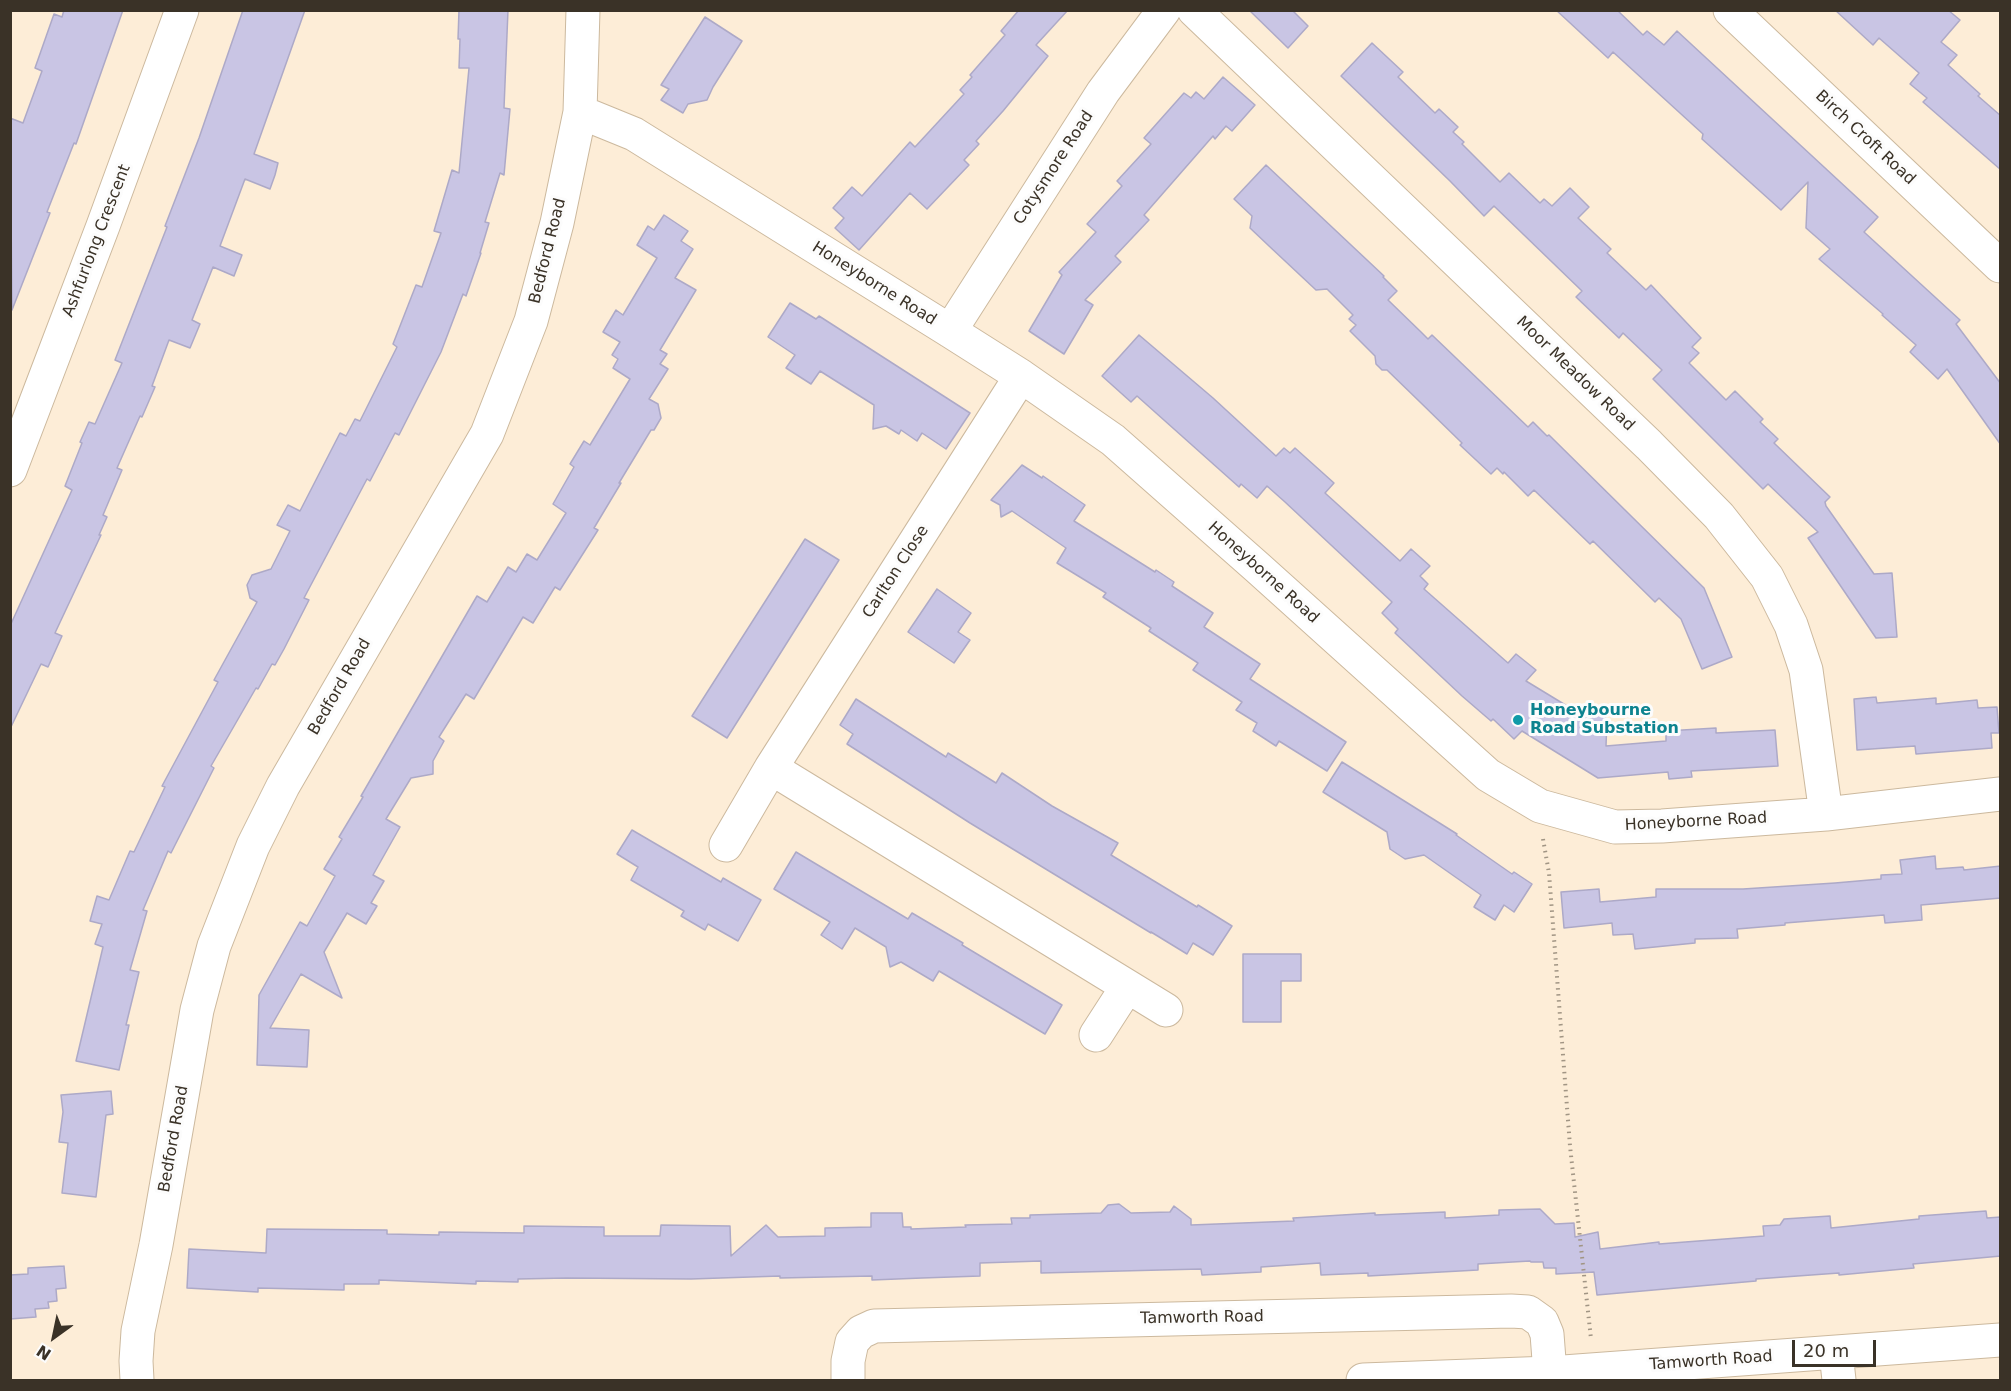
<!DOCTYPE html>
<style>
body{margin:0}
#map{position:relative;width:2011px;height:1391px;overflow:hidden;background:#fdedd7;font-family:"DejaVu Sans",sans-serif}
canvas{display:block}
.frame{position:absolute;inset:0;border:12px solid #3a3227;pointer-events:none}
.north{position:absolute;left:24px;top:1307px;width:60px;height:60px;-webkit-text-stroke:4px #fcfcfc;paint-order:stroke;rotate:213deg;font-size:16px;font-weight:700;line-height:24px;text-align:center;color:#3a3227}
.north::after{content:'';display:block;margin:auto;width:21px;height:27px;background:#3a3227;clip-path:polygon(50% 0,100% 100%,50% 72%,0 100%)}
.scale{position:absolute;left:1792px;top:1340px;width:84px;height:27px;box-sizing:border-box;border:3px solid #3a3227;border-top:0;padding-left:8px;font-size:18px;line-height:21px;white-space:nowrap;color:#3a3227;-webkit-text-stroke:4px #fcfcfc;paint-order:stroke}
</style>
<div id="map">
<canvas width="2011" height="1391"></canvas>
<div class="frame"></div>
<div class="north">N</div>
<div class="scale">20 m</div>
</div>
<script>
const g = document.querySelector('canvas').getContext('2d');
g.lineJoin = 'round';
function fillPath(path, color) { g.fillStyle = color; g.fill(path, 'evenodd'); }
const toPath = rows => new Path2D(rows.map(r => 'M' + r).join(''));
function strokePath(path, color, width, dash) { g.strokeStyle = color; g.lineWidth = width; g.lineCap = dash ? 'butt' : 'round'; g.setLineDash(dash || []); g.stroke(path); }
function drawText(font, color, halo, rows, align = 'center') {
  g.font = font + ' "DejaVu Sans",sans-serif'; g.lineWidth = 6; g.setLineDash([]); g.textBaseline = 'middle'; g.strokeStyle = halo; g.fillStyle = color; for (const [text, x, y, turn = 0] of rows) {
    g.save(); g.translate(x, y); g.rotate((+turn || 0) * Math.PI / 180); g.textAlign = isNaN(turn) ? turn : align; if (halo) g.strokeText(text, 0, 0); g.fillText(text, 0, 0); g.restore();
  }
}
const building = toPath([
 [64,10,123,10,76,144,74,143,47,212,50,213,12,310,10,118,23,123,42,71,35,68,54,14,62,17,64,10],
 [243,10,305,10,254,154,278,163,275,175,270,189,245,179,220,246,242,255,234,276,213,267,192,320,200,324,190,348,169,340,152,386,155,387,142,417,140,416,117,468,122,470,103,515,107,517,99,535,101,535,55,633,62,636,48,667,41,664,10,729,10,626,72,490,65,486,82,443,80,442,89,422,95,424,122,363,115,360,167,227,165,226,199,138,243,10],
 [459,10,508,10,504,108,510,109,504,175,500,173,485,222,489,223,480,253,481,253,466,296,463,294,441,352,399,435,395,433,370,481,367,479,304,598,309,600,284,649,275,665,272,664,258,689,256,688,211,766,214,768,171,853,168,851,143,910,147,911,130,970,139,972,126,1025,129,1025,119,1070,76,1061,103,947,95,944,102,924,90,921,97,896,109,900,130,851,134,852,165,787,162,786,218,682,214,680,257,602,250,598,247,585,252,575,271,569,290,531,277,525,288,505,300,511,340,433,346,436,355,419,360,421,397,347,393,344,416,285,422,287,441,233,434,231,452,170,459,173,469,68,459,68,460,39,458,39,459,10],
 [1019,10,1068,10,1036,45,1048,56,1003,111,976,141,979,144,964,160,969,165,927,209,910,193,859,250,835,228,844,218,833,208,852,187,862,196,910,142,915,147,964,94,960,90,972,77,970,75,1005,35,1001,31,1019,10],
 [1249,10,1292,10,1308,26,1288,48,1249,10],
 [1556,10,1617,10,1643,35,1647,31,1664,45,1677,31,1878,217,1864,232,1960,320,1956,324,2001,384,2001,445,1947,369,1938,379,1910,352,1916,345,1882,315,1883,314,1819,259,1830,249,1806,228,1808,182,1781,210,1702,139,1703,134,1613,52,1608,58,1556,10],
 [1835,10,1948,10,1960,20,1941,42,1957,55,1948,65,1980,94,1978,96,2001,116,2001,170,1923,102,1927,98,1910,84,1919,73,1879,38,1873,45,1835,10],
 [705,17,742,41,713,87,707,100,688,104,683,113,661,100,669,89,661,85,705,17],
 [1372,43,1403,72,1398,77,1435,113,1439,109,1458,127,1453,132,1464,142,1462,144,1500,182,1509,173,1540,203,1544,199,1552,206,1570,188,1589,207,1578,218,1611,249,1607,253,1646,290,1651,285,1701,338,1692,347,1699,353,1689,363,1726,400,1735,391,1763,419,1760,422,1778,439,1774,443,1830,497,1825,502,1826,506,1874,574,1892,573,1897,637,1876,638,1808,538,1818,532,1768,484,1763,489,1653,379,1662,370,1623,333,1619,338,1576,297,1582,291,1494,206,1484,216,1450,181,1341,76,1372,43],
 [1223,77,1255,105,1232,131,1226,126,1215,139,1213,136,1144,215,1149,220,1115,256,1121,262,1085,300,1093,305,1064,354,1029,331,1062,275,1059,272,1096,232,1087,224,1122,186,1117,181,1151,144,1144,138,1184,93,1191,98,1196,92,1204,99,1223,77],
 [1266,165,1384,276,1383,277,1397,291,1388,300,1421,332,1428,339,1432,335,1528,427,1533,422,1547,436,1549,435,1704,588,1732,657,1702,669,1681,619,1659,598,1655,602,1593,541,1590,544,1534,490,1528,496,1504,472,1503,474,1497,468,1491,474,1460,445,1462,443,1420,402,1387,370,1382,370,1376,364,1375,356,1350,331,1356,325,1349,319,1353,315,1327,289,1316,290,1269,246,1250,228,1252,216,1234,199,1266,165],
 [664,215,688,231,681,241,693,249,675,278,696,290,660,350,667,354,660,364,668,369,649,399,658,404,661,418,654,430,651,430,619,483,621,483,594,528,598,530,560,590,555,587,533,623,523,617,474,699,466,694,439,737,444,741,433,761,433,774,411,778,386,819,400,827,373,875,384,881,371,903,377,906,366,924,347,913,324,952,342,998,301,974,270,1028,309,1030,307,1067,257,1065,259,995,300,922,307,926,335,876,324,869,342,839,339,837,363,797,361,796,477,596,487,602,508,567,516,572,527,554,537,560,566,513,553,504,574,467,570,464,584,441,590,445,630,379,613,368,618,359,612,355,620,342,603,332,616,310,623,315,657,258,637,245,648,226,654,230,664,215],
 [790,303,816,319,819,316,970,413,946,449,922,433,917,441,901,430,899,434,886,426,873,429,874,405,820,371,811,384,786,368,795,355,768,337,790,303],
 [1139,335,1213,398,1276,456,1284,448,1290,453,1295,448,1334,483,1325,493,1400,561,1411,549,1430,566,1420,576,1428,584,1424,589,1508,663,1516,654,1536,670,1526,681,1577,712,1598,712,1607,719,1606,746,1666,741,1666,731,1716,728,1716,733,1775,730,1778,766,1691,771,1692,777,1669,779,1668,772,1598,778,1522,731,1514,739,1493,719,1491,721,1462,696,1395,633,1398,629,1382,613,1392,602,1285,502,1267,486,1257,498,1241,484,1239,487,1137,396,1131,402,1102,376,1139,335],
 [1022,465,1042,478,1043,476,1085,505,1074,521,1155,572,1156,570,1174,582,1172,586,1213,613,1204,627,1260,664,1250,679,1346,742,1327,771,1279,741,1276,746,1253,731,1257,723,1236,710,1242,702,1193,670,1198,663,1149,631,1151,628,1103,597,1106,593,1057,563,1066,548,1012,511,1001,517,1000,505,991,500,1022,465],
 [805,539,839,560,727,738,692,716,805,539],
 [937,589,971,613,958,632,970,640,954,663,908,632,937,589],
 [1876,697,1877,703,1936,698,1936,704,1977,700,1978,708,1997,707,1999,733,1991,733,1992,748,1916,754,1915,746,1857,750,1854,699,1876,697],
 [856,699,946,757,948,753,996,783,1002,773,1052,806,1118,843,1111,855,1197,907,1198,905,1232,926,1213,955,1193,943,1187,954,1151,932,1151,933,970,823,847,744,853,734,840,725,856,699],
 [1342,762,1457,834,1456,835,1512,874,1514,872,1532,884,1514,912,1504,905,1495,920,1474,907,1481,895,1424,855,1405,859,1390,849,1387,832,1323,792,1342,762],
 [632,830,721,882,723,878,761,900,738,941,708,924,705,930,681,916,684,911,631,880,638,867,617,854,632,830],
 [796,852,908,919,912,913,963,943,962,945,1062,1005,1045,1034,939,971,933,981,901,962,890,967,886,947,855,928,842,949,821,935,830,922,774,889,796,852],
 [1935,856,1936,869,1963,867,1964,870,2001,866,2001,898,1921,905,1922,920,1885,923,1884,915,1785,923,1785,925,1737,929,1738,938,1695,939,1695,943,1635,949,1633,934,1613,935,1612,923,1564,928,1561,892,1599,889,1600,902,1656,897,1656,889,1743,889,1835,883,1881,879,1881,875,1902,874,1900,860,1935,856],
 [1243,954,1301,954,1301,981,1281,981,1281,1022,1243,1022,1243,954],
 [111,1091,113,1114,106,1115,96,1197,62,1193,68,1143,59,1142,63,1112,61,1095,111,1091],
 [1119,1204,1131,1213,1170,1212,1174,1206,1191,1219,1191,1225,1294,1221,1293,1218,1375,1213,1375,1215,1445,1212,1445,1218,1499,1215,1499,1210,1540,1209,1555,1224,1574,1223,1575,1237,1598,1232,1600,1249,1659,1242,1659,1244,1764,1236,1763,1226,1780,1225,1784,1219,1830,1216,1831,1228,1919,1219,1919,1216,1986,1211,1987,1218,2001,1217,2001,1256,1913,1264,1914,1268,1839,1275,1839,1273,1756,1279,1756,1281,1597,1295,1594,1272,1556,1274,1556,1268,1544,1268,1543,1262,1531,1262,1530,1261,1478,1264,1478,1270,1368,1276,1368,1273,1321,1275,1320,1263,1261,1267,1261,1272,1202,1275,1201,1269,1041,1273,1041,1261,980,1263,980,1276,922,1278,872,1280,872,1276,780,1278,780,1276,691,1279,567,1278,518,1279,518,1282,476,1281,476,1284,379,1280,379,1284,344,1284,344,1290,258,1288,258,1292,187,1288,189,1249,266,1253,267,1229,387,1230,387,1234,439,1235,439,1232,524,1233,524,1226,604,1227,604,1236,660,1236,661,1225,730,1226,731,1256,766,1225,778,1237,825,1236,825,1228,871,1227,871,1213,902,1213,903,1227,911,1227,911,1229,966,1227,965,1225,1012,1224,1011,1218,1030,1218,1030,1215,1101,1213,1108,1205,1119,1204],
 [64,1266,66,1288,56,1289,57,1301,48,1302,49,1308,35,1309,36,1317,10,1319,10,1275,28,1274,28,1268,64,1266]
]);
fillPath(building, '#c9c5e4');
strokePath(building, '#ada9c7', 1.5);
const minor = toPath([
 [1194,10,1649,445,1719,516,1767,577,1791,625,1806,670,1826,814],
 [1730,10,2000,266],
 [580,112,634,134,950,331,1021,376,1113,440,1258,568,1488,775,1540,806,1615,827,1662,826,1826,814,2000,794],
 [950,331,1103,92,1164,10],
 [10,470,103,226,182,10],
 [771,768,1166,1010],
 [726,845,771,768,1021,376],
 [1096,1035,1127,987],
 [1836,1353,1839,1380],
 [137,1380,136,1361,138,1331,156,1245,197,1010,214,946,253,846,283,786,487,434,531,321,557,223,580,112,583,10],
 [848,1380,848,1361,852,1342,861,1332,874,1326,1511,1311,1528,1312,1542,1322,1547,1334,1550,1373]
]);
const major = toPath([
 [1363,1380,1550,1373,2000,1340]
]);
strokePath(minor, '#ccb99e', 35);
strokePath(major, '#ccb99e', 35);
strokePath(toPath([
 [1543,839,1549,873,1570,1146,1591,1339]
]), '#a19584', 4, [1.5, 4.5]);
strokePath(minor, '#fff', 33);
strokePath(major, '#fff', 33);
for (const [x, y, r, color] of [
 [1518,720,6,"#0f9aa8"]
]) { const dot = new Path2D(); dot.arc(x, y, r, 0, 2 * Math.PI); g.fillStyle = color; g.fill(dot); strokePath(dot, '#fcfcfc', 2); }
drawText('16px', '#3a3227', '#fcfcfc', [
 ["Birch Croft Road",1865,138,43],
 ["Cotysmore Road",1054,168,-57],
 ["Ashfurlong Crescent",97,241,-69],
 ["Bedford Road",548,251,-76],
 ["Honeyborne Road",874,284,32],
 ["Moor Meadow Road",1575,374,44],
 ["Carlton Close",896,572,-57],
 ["Honeyborne Road",1263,573,42],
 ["Bedford Road",340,687,-60],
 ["Honeyborne Road",1696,822,-3],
 ["Bedford Road",174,1139,-80],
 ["Tamworth Road",1202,1318,-1],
 ["Tamworth Road",1711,1361,-4]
]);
drawText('bold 16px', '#0d838f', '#fcfcfc', [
 ["Honeybourne",1530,711],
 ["Road Substation",1530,729]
], 'left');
</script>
